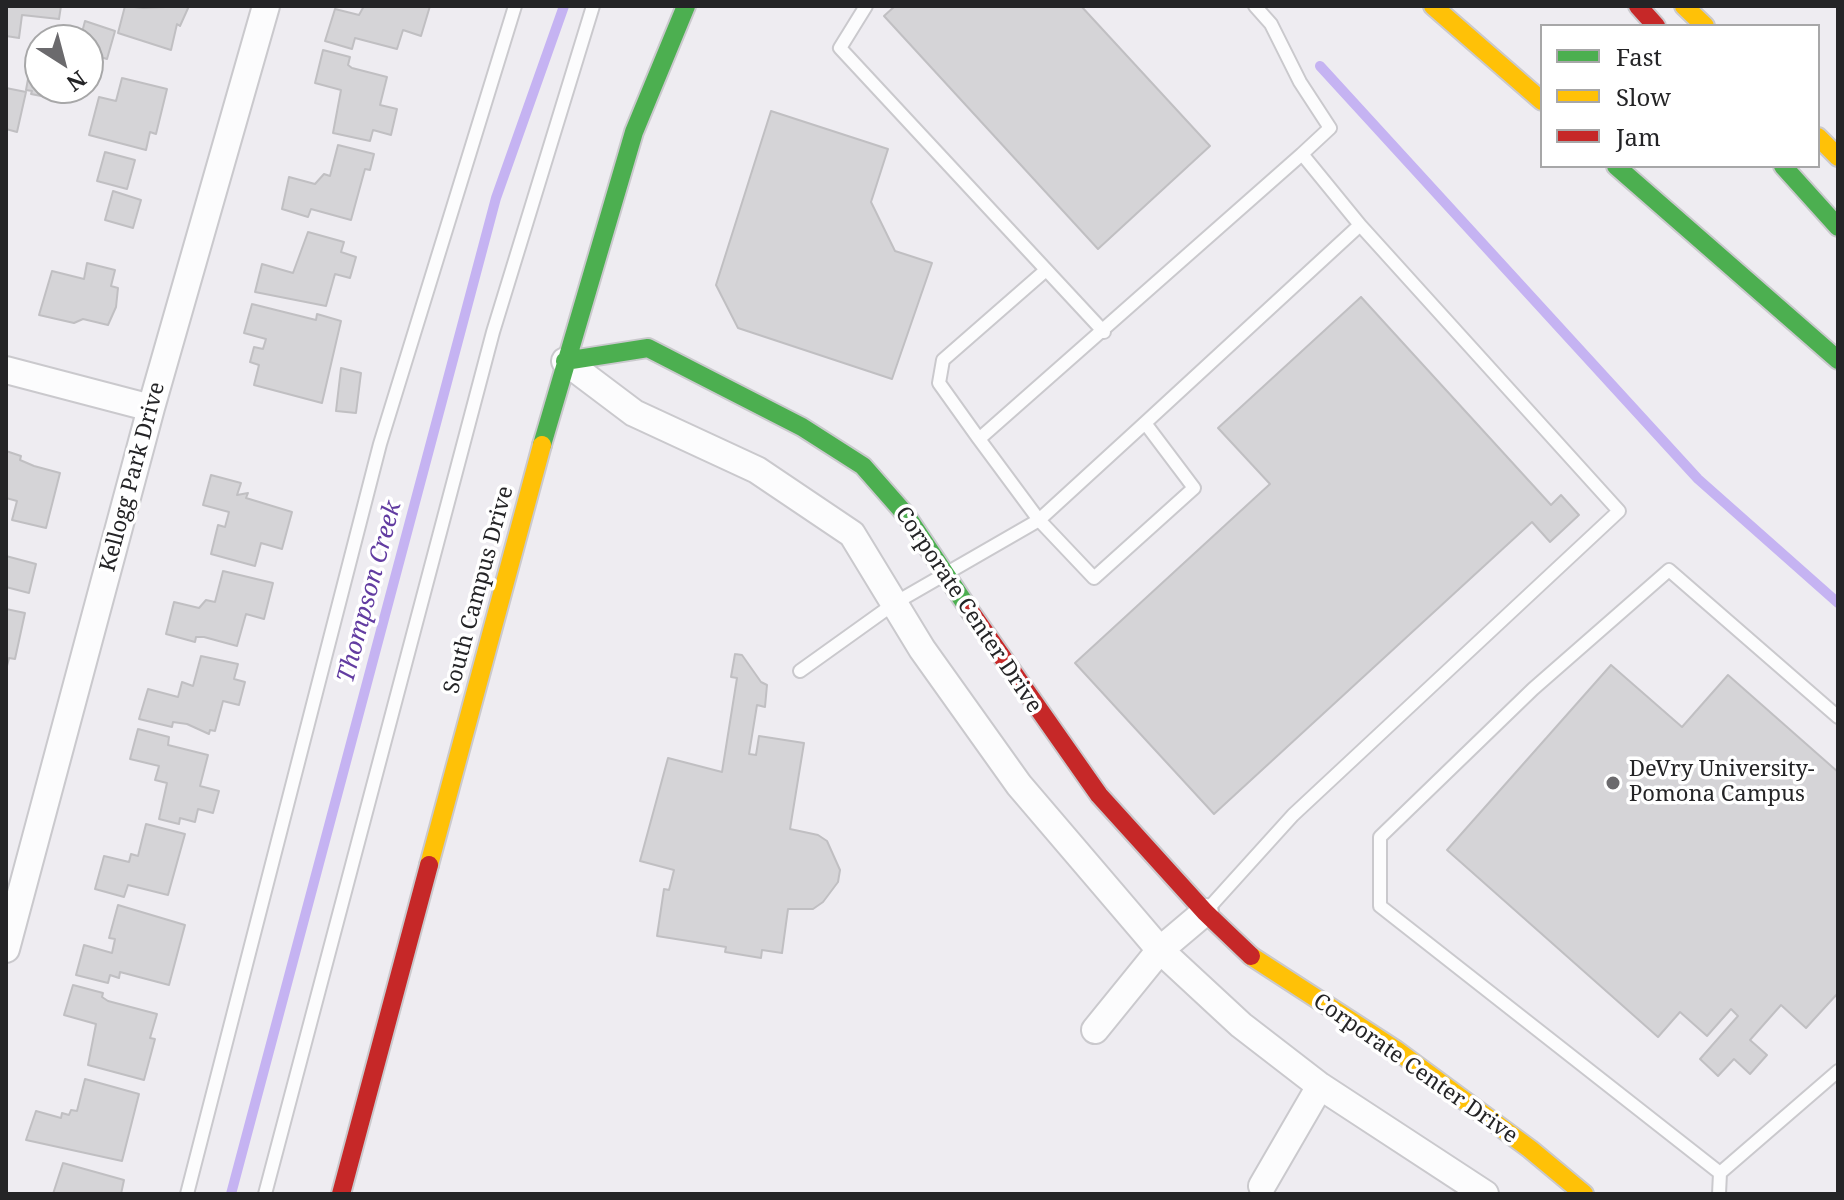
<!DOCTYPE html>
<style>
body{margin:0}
#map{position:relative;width:1844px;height:1200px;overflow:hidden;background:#eeecf1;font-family:"Noto Serif",serif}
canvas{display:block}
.frame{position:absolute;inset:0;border:8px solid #242426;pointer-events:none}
.legend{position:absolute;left:1540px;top:24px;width:280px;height:144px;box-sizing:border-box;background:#fff;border:2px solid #a7a7a8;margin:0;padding:10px 14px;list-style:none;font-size:24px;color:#242426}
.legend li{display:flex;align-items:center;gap:16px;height:40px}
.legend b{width:40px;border:2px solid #a7a7a8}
.north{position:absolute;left:24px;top:24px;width:80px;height:80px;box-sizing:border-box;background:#fff;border:2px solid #a7a7a8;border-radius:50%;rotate:144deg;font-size:22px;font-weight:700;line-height:32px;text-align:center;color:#242426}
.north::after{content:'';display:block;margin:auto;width:28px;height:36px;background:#6b6a6d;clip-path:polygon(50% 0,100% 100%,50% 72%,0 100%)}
</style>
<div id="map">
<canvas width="1844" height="1200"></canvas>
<div class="frame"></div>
<ul class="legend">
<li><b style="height:10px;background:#4caf50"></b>Fast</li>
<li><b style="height:10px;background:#ffc107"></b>Slow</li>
<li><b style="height:10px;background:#c62828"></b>Jam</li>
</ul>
<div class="north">N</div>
</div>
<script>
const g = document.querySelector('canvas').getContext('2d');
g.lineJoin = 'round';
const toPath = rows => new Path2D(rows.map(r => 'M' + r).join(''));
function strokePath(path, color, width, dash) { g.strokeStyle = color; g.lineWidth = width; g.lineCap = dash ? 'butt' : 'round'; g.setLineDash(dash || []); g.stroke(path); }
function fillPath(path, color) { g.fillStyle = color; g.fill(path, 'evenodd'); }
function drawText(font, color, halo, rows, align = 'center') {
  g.font = font + ' "Noto Serif",serif'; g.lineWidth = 7; g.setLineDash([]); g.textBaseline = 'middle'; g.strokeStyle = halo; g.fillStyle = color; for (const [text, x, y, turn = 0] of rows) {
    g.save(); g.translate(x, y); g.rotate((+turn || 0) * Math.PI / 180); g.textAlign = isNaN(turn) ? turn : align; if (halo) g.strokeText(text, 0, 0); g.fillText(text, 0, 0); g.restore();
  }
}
strokePath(toPath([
 [1320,66,1698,479,1838,603],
 [231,1194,496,198,564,6]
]), '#c5b3f2', 10);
const building = toPath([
 [6,6,61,6,59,19,22,15,19,38,6,36,6,6],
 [125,6,143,8,189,6,180,26,177,24,171,50,118,33,125,6],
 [364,6,430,6,421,36,403,30,397,49,355,38,352,49,325,41,335,9,359,15,364,6],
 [895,6,1081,6,1210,146,1098,249,884,16,895,6],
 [85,21,115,31,107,59,88,53,88,40,80,40,85,21],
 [323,50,350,57,348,65,352,68,387,77,380,105,397,109,391,135,373,130,370,141,333,133,341,90,315,83,323,50],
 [37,66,40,67,40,88,64,88,61,100,31,94,32,91,26,90,30,68,37,66],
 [122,78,167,89,156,134,150,132,146,150,89,135,99,97,116,101,122,78],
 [6,88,26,92,17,132,6,129,6,88],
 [771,111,888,149,871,202,895,251,932,263,892,379,738,328,716,285,771,111],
 [338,145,374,154,370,170,365,169,351,220,311,209,308,217,282,209,289,177,315,184,324,174,330,176,338,145],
 [105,152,135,160,127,189,97,181,105,152],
 [113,191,141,200,133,228,105,220,113,191],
 [308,232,344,242,341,252,356,257,350,278,335,274,326,306,255,292,262,264,293,273,308,232],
 [87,263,115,270,111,286,118,288,116,307,108,325,83,319,74,323,39,315,52,271,84,279,87,263],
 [1361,297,1551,505,1561,495,1579,515,1550,542,1532,522,1214,814,1075,663,1270,484,1218,428,1361,297],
 [252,304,316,320,317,314,341,321,322,403,254,385,259,365,250,362,254,347,263,349,266,339,244,333,252,304],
 [341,368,361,373,356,413,336,411,341,368],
 [6,451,21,456,20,460,34,466,60,473,46,528,12,520,17,501,6,498,6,451],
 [211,475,241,483,237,495,248,493,246,498,292,512,282,549,261,543,255,566,211,554,218,525,225,527,229,512,203,505,211,475],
 [6,556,36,564,29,593,6,587,6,556],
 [223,571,273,583,264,619,246,614,237,646,204,637,196,637,195,642,166,634,174,602,199,608,206,600,215,602,223,571],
 [6,609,25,613,15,659,9,658,6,670,6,609],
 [735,654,742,655,761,682,767,685,765,707,757,705,749,754,756,755,759,736,804,743,790,829,818,835,827,841,840,870,838,882,823,902,813,909,788,909,782,953,762,950,761,958,725,952,726,947,657,936,664,889,669,890,674,870,640,861,668,758,722,772,737,678,731,677,735,654],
 [201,656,238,664,234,679,245,682,239,705,223,701,215,731,210,730,209,734,187,724,173,722,172,727,139,719,148,689,178,697,182,682,193,686,201,656],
 [1611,665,1682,727,1728,675,1838,772,1838,993,1806,1028,1781,1005,1750,1040,1767,1055,1750,1074,1734,1059,1718,1076,1700,1059,1738,1016,1731,1009,1707,1036,1680,1012,1658,1037,1447,850,1611,665],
 [138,729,169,737,168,745,208,755,200,786,219,791,213,813,198,809,195,822,180,818,179,824,159,819,167,783,155,780,159,766,130,759,138,729],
 [146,824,185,834,168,895,128,885,124,897,95,889,104,856,129,862,131,854,138,856,146,824],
 [118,905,185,925,169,985,120,972,119,978,110,975,108,983,76,975,84,945,112,953,115,939,109,938,118,905],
 [73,985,103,993,102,997,108,1001,157,1014,150,1038,155,1039,144,1080,88,1065,96,1024,64,1015,73,985],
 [85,1079,139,1094,122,1161,26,1140,36,1111,61,1118,62,1113,69,1115,71,1110,77,1111,85,1079],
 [63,1163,124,1180,121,1194,53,1194,63,1163]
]);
fillPath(building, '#d5d4d7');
strokePath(building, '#c0bfc2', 2);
const lane = toPath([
 [866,6,840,48,1104,332],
 [1145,423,1194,488,1094,578,1039,520,1145,423,1360,225,1302,154,1330,128,1300,82,1271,24,1255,6],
 [979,439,939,383,943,360,1046,270],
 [800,671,895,603,1039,520,979,439,1302,154],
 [1207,910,1293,815,1619,511,1360,225],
 [1720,1173,1380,906,1380,837,1533,689,1669,570,1838,717],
 [187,1194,380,444,515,6],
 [265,1194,493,332,593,6],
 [1719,1194,1720,1173,1838,1071]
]);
const street = toPath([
 [565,361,634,413,757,470,852,534,922,649,1019,785,1160,950,1241,1025,1320,1086,1485,1194],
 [6,370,151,408],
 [6,949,151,408,266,6],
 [1095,1030,1160,950,1205,912],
 [1262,1186,1320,1086]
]);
const fast = toPath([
 [1616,166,1838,360],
 [1783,166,1838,227],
 [565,361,648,348,802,427,863,466,906,515,970,611],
 [542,445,634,132,686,6]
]);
const slow = toPath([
 [1433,6,1542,101],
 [1684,6,1705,26],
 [1818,137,1838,157],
 [429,865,542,445],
 [1251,956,1396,1050,1530,1149,1584,1194]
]);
const jam = toPath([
 [1638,6,1656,26],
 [970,611,1099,795,1205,912,1251,956],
 [341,1194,429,865]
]);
strokePath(lane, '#cac9cd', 16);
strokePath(street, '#cac9cd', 30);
strokePath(fast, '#cac9cd', 22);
strokePath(slow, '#cac9cd', 22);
strokePath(jam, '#cac9cd', 22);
strokePath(lane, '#fcfcfd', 12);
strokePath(street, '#fcfcfd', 26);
strokePath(fast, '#4caf50', 18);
strokePath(slow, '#ffc107', 18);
strokePath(jam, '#c62828', 18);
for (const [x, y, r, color] of [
 [1613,783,8,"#6b6a6d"]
]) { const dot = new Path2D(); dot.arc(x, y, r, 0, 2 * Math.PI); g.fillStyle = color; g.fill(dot); strokePath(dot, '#fff', 3); }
drawText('22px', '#242426', '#fff', [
 ["Kellogg Park Drive",133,477,-75],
 ["South Campus Drive",479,590,-75],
 ["Corporate Center Drive",968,610,56],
 ["Corporate Center Drive",1415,1069,35]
]);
drawText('22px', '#242426', '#fff', [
 ["DeVry University-",1629,770],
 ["Pomona Campus",1629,795]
], 'left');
drawText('italic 24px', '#623ca1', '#fff', [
 ["Thompson Creek",370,592,-75]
]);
</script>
